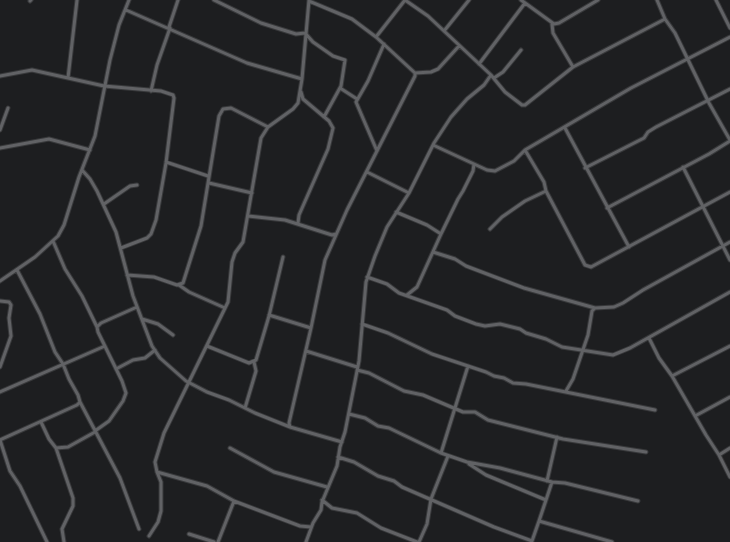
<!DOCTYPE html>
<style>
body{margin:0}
canvas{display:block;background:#1d1e20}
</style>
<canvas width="730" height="542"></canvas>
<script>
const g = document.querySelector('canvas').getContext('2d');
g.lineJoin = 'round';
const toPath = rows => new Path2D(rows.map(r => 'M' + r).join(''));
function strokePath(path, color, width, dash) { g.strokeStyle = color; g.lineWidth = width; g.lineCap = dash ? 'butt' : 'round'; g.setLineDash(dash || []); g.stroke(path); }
const street = toPath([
 [214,0,261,23,296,34,305,33,313,42,333,56,345,60,341,86,324,117],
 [405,0,428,16,491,75,505,92,522,105,525,105,573,67,665,19],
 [521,0,554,24,559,23,598,0],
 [657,0,665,19,675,33,709,103,730,140],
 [716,0,730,28],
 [30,1,31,0],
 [126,10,247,63,302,79],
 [552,24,553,33,573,67],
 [169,27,178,0],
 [444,31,469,0],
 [376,37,405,0],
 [479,64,525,3],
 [415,73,431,72,438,69,459,46],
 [0,76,32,70,104,86,161,91,173,95,174,98,166,163,156,220,151,234,147,238,121,248],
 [68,78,77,0],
 [494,78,503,72,521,50],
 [340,88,357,99],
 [151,91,157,65,170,28],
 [565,128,629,247],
 [0,130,8,108],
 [433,145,487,170,495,171,514,161,525,150,631,88,730,37],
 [0,148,49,139,90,150],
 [377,151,356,102,368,81,384,44],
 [166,162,208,176],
 [683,167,730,260],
 [585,168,644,138,648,132,656,127,730,89],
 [82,170,90,179,97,191,116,232,133,296,152,346,160,358,186,381,207,392,229,400,255,413,290,427,342,442],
 [367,172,409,193],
 [209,183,252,193],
 [546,191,585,265,591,267,730,192],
 [104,204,130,186,137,185],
 [607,208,709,154,730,141],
 [396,212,427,225,441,234],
 [248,216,285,220,332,235,336,234],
 [298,223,299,215,328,149,333,128,329,121,303,99,301,92],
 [490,229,502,217,525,201,546,191,544,182,525,150],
 [53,241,65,269,82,296,97,327],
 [433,252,455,259,466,266,524,288,595,308],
 [127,275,154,277,177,285,183,283,201,226,219,116,223,109,231,108,268,127],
 [367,277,387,284,399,293,447,310,455,316,476,324,485,326,500,324,520,329,526,333,546,339,562,347,613,355,630,348,730,292],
 [0,281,35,257,58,236,64,225,79,177,95,136,110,60,119,25,129,0],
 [179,285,189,292,225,308],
 [407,295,417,287,441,234,458,199,463,191,473,171,474,164],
 [0,301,9,302,11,305,9,318,11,336,0,367],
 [269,315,311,328],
 [142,319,158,324,173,335],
 [362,324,388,333,432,354,486,372,494,376,504,378,513,383,526,384,655,410],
 [649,338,659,358,672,376,706,435,719,455,730,477],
 [207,346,249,363,256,360,269,316,283,257],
 [306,351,357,367],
 [116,369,133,360,145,358,155,350],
 [357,370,369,373,404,391,423,395,463,412,475,412,488,420,563,439,646,452],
 [672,376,730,346],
 [566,391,573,379,588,335,592,311,595,308,614,307,623,303,643,290,730,242],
 [0,392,105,346],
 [80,402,120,478,139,529],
 [245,408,256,371,254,362],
 [349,414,365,418,378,426,389,428,441,453,467,462,500,468,552,482,565,483,638,501],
 [695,416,730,397],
 [41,422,49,439,56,448,73,498,73,506,62,529,64,542],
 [290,427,289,423,311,328,325,260,347,210,415,76,415,73,376,37,352,19,309,1],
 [95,431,109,421,123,401,126,393,122,381,98,332,97,327,101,323,137,307],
 [0,440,77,405,80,402,78,395,69,379,63,364,55,352,40,314,17,270],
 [0,440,10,471,20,486,47,542],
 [56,448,68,447,95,432],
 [230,448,274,472,327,487],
 [441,453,468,366],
 [719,455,730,448],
 [338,457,354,462,378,476,394,481,402,487,494,527,532,541],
 [469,464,486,475,546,500],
 [157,472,207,486,234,501,300,526,311,527],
 [547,481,557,437],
 [552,482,539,521,612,542],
 [322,500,332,508,357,513,381,528,417,542],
 [189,534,214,542],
 [149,536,158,522,161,511,161,482,157,472,155,462,164,433,228,302,232,262,235,253,243,242,261,138,268,127,293,109,298,103,302,79,309,0],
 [532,541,539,521],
 [218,542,234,501],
 [306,542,313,523,321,510,322,502,337,466,340,447,345,432,359,361,366,282,375,256,387,227,409,193,434,143,451,117,467,99,484,85,491,75],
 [419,542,427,524,431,499,448,456]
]);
strokePath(street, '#38393b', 5);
strokePath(street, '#616265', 3);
</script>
